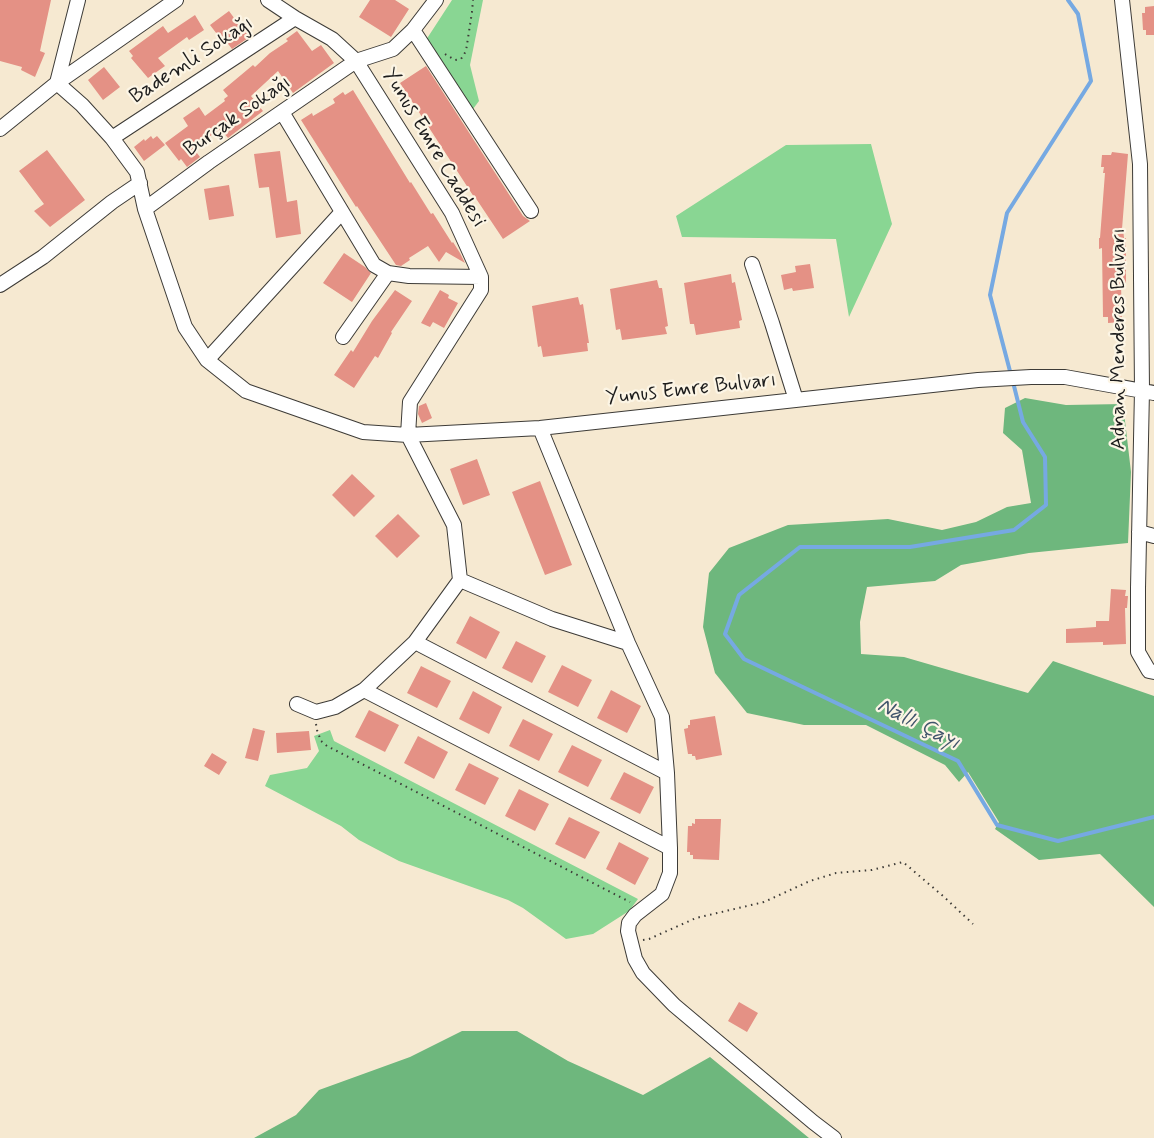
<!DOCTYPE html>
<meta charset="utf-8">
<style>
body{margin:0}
canvas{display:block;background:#f6e9d1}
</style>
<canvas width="1154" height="1138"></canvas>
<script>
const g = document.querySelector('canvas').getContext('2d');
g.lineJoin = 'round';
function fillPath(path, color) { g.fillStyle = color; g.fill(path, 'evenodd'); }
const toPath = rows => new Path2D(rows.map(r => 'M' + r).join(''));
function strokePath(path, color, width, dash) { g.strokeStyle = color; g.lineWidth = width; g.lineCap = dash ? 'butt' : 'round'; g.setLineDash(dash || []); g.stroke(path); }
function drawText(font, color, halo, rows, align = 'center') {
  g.font = font + ' Mynerve,sans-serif'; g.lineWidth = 4.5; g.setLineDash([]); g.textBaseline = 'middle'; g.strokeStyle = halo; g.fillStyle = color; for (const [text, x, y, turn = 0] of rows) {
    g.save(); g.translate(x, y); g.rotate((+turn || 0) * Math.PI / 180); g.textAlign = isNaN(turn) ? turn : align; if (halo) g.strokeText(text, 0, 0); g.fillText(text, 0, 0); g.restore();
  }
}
fillPath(toPath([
 [452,0,483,0,470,65,479,101,473,109,426,40],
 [871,144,892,224,849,317,836,239,682,237,676,216,786,145],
 [330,730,334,741,638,899,629,911,593,934,566,939,523,908,508,900,399,861,359,840,341,826,265,786,270,775,307,768,319,751,314,736]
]), '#89d693');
fillPath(toPath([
 [1025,398,1066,405,1123,404,1131,472,1128,543,1029,553,961,565,935,581,867,587,860,622,861,654,904,657,1028,693,1053,661,1154,696,1154,907,1100,854,1039,860,995,829,999,822,968,772,959,782,945,765,866,725,804,725,747,713,715,673,703,627,709,573,729,548,788,525,888,519,942,530,976,522,1007,507,1031,503,1022,450,1003,433,1005,408],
 [462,1031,517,1031,568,1061,643,1095,710,1057,809,1138,254,1138,296,1115,319,1090,410,1057]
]), '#6eb77d');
strokePath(toPath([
 [1011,375,990,295,1007,213,1091,81,1078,14,1068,0],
 [1013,382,1023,422,1045,457,1046,505,1014,530,910,547,800,547,739,595,725,634,744,659,958,761,997,825,1058,841,1154,817]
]), '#76a9e2', 4);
fillPath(toPath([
 [0,0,51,0,40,51,45,53,35,77,21,70,22,67,0,61],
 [370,0,395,0,409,9,391,37,359,17],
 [1154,6,1154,35,1146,35,1146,30,1143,30,1142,13,1145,13,1145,7],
 [229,11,240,26,242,25,251,36,232,49,222,36,220,38,210,25],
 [195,15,204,30,189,40,187,37,158,58,165,66,148,78,131,58,133,56,129,51,163,26,168,33],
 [297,31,312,51,321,45,334,63,293,93,278,71,251,96,263,111,228,138,223,132,221,133,219,130,193,148,200,157,187,167,181,159,179,161,165,143,188,126,183,118,199,107,205,116,225,101,224,99,228,96,223,90,253,65,255,67,270,53,288,41,286,39],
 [426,66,523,216,530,221,503,239,475,197,474,197,400,83],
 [104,67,120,87,103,100,88,80],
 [353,90,410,183,411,182,431,214,433,213,452,243,453,242,460,253,465,263,446,252,439,262,428,246,409,258,410,260,401,266,396,265,357,206,356,207,301,120,312,113,313,116,335,103,333,99,343,92,345,95],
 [151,136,153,139,157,136,165,145,144,161,134,147,144,139,145,141],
 [47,150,85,200,50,227,34,211,44,204,19,171],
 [280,151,287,202,297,200,301,234,276,238,269,187,259,188,254,154],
 [1112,152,1128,154,1122,229,1123,229,1124,238,1126,238,1126,283,1121,284,1122,322,1108,323,1108,317,1103,317,1102,248,1099,249,1099,238,1100,238,1105,173,1103,173,1104,167,1101,167,1102,155,1111,155],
 [229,185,234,216,209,220,204,189],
 [344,253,365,267,371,273,352,302,323,283],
 [810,264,814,288,793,291,792,288,784,290,781,275,796,272,795,266],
 [731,274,732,283,735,282,742,320,739,321,740,328,696,335,694,324,690,324,684,283],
 [657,280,659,288,662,288,668,326,665,327,667,334,622,340,620,329,616,330,610,289],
 [395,290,412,301,391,332,392,333,378,358,375,356,354,388,334,375,351,350,353,352,372,321],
 [440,290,449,295,448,298,458,303,444,328,433,322,430,327,421,323],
 [578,297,580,305,583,304,589,343,587,343,588,351,543,357,541,346,538,347,532,306],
 [426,403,432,418,422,423,418,414,419,406],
 [477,459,490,495,463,505,450,469],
 [352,474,375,496,354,517,332,495],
 [540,481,572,565,545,575,512,492],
 [398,514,420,536,397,558,375,536],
 [1111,589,1126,590,1125,596,1128,596,1127,608,1125,608,1126,644,1103,645,1103,642,1066,643,1066,629,1096,627,1096,621,1109,621],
 [470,616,500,632,486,659,456,643],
 [516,641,546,656,532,683,502,668],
 [562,665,592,680,578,707,548,692],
 [421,666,451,681,437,708,407,693],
 [611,690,641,706,627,733,597,718],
 [473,691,502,707,489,734,459,719],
 [369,710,399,725,385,752,355,737],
 [715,716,722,755,696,760,695,756,692,756,692,754,688,754,684,729,688,728,688,725,690,725,690,720],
 [523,719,553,734,539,761,509,746],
 [253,728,265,731,258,761,245,758],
 [309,731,311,750,277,753,276,733],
 [418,736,448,752,434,779,404,763],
 [572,745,602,760,588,787,558,772],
 [212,753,227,762,219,775,204,766],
 [469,763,499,778,485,805,455,790],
 [624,772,654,787,640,814,610,799],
 [519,789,549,804,535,831,505,816],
 [569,817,600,832,585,859,555,844],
 [695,819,721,819,719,860,693,859,693,855,690,855,690,852,687,852,688,826,692,826,692,823,695,824],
 [619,842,649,858,635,885,606,869],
 [739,1002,758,1013,747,1032,728,1021]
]), '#e49185');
const minor = toPath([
 [268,0,295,18,332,39,356,61,452,213,481,277,481,290,410,402,408,435,454,525,460,580,415,642,364,690,335,707,316,712,297,704],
 [1122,0,1140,164,1142,390,1138,588,1138,652,1149,671,1154,672],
 [413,30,531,211],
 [57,83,82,105,112,138,137,172,145,209,185,327,207,360,246,391,363,432,408,435,540,428,978,380,1031,377,1065,377,1154,393],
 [57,83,78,0],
 [282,112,374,265,388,273,409,276,481,277],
 [0,129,57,83,176,0],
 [112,138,295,18],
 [145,209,209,162,356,61,393,49,413,30,436,0],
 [752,264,772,323,796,400],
 [0,285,43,257,112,202,140,183],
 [343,337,388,273],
 [207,360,342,212],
 [1139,532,1154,536],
 [460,580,552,619,628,643],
 [415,642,667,773],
 [364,690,670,848,667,773,662,717,628,643,540,428],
 [670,848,670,873,662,894,635,915,629,923,628,931,635,959,643,973,674,1005,813,1122,834,1138]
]);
strokePath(minor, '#3d3b37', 16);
strokePath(toPath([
 [445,54,455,60,461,59,466,51,472,12,473,0],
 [316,724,317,730,321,741,327,746,630,902],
 [643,940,649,939,696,918,764,902,810,881,836,873,872,870,903,862,943,896,973,924]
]), '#3d3b37', 2, [1.5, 4.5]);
strokePath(minor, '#fff', 14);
drawText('21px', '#1c1c1c', '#fcf5e5', [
 ["Bademli Sokağı",192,61,-33],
 ["Burçak Sokağı",238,117,-35],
 ["Yunus Emre Caddesi",433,148,59],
 ["Adnan Menderes Bulvarı",1120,339,-90],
 ["Yunus Emre Bulvarı",691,390,-6]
]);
drawText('italic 22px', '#40546b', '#fcf5e5', [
 ["Nallı Çayı",918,725,27]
]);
</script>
